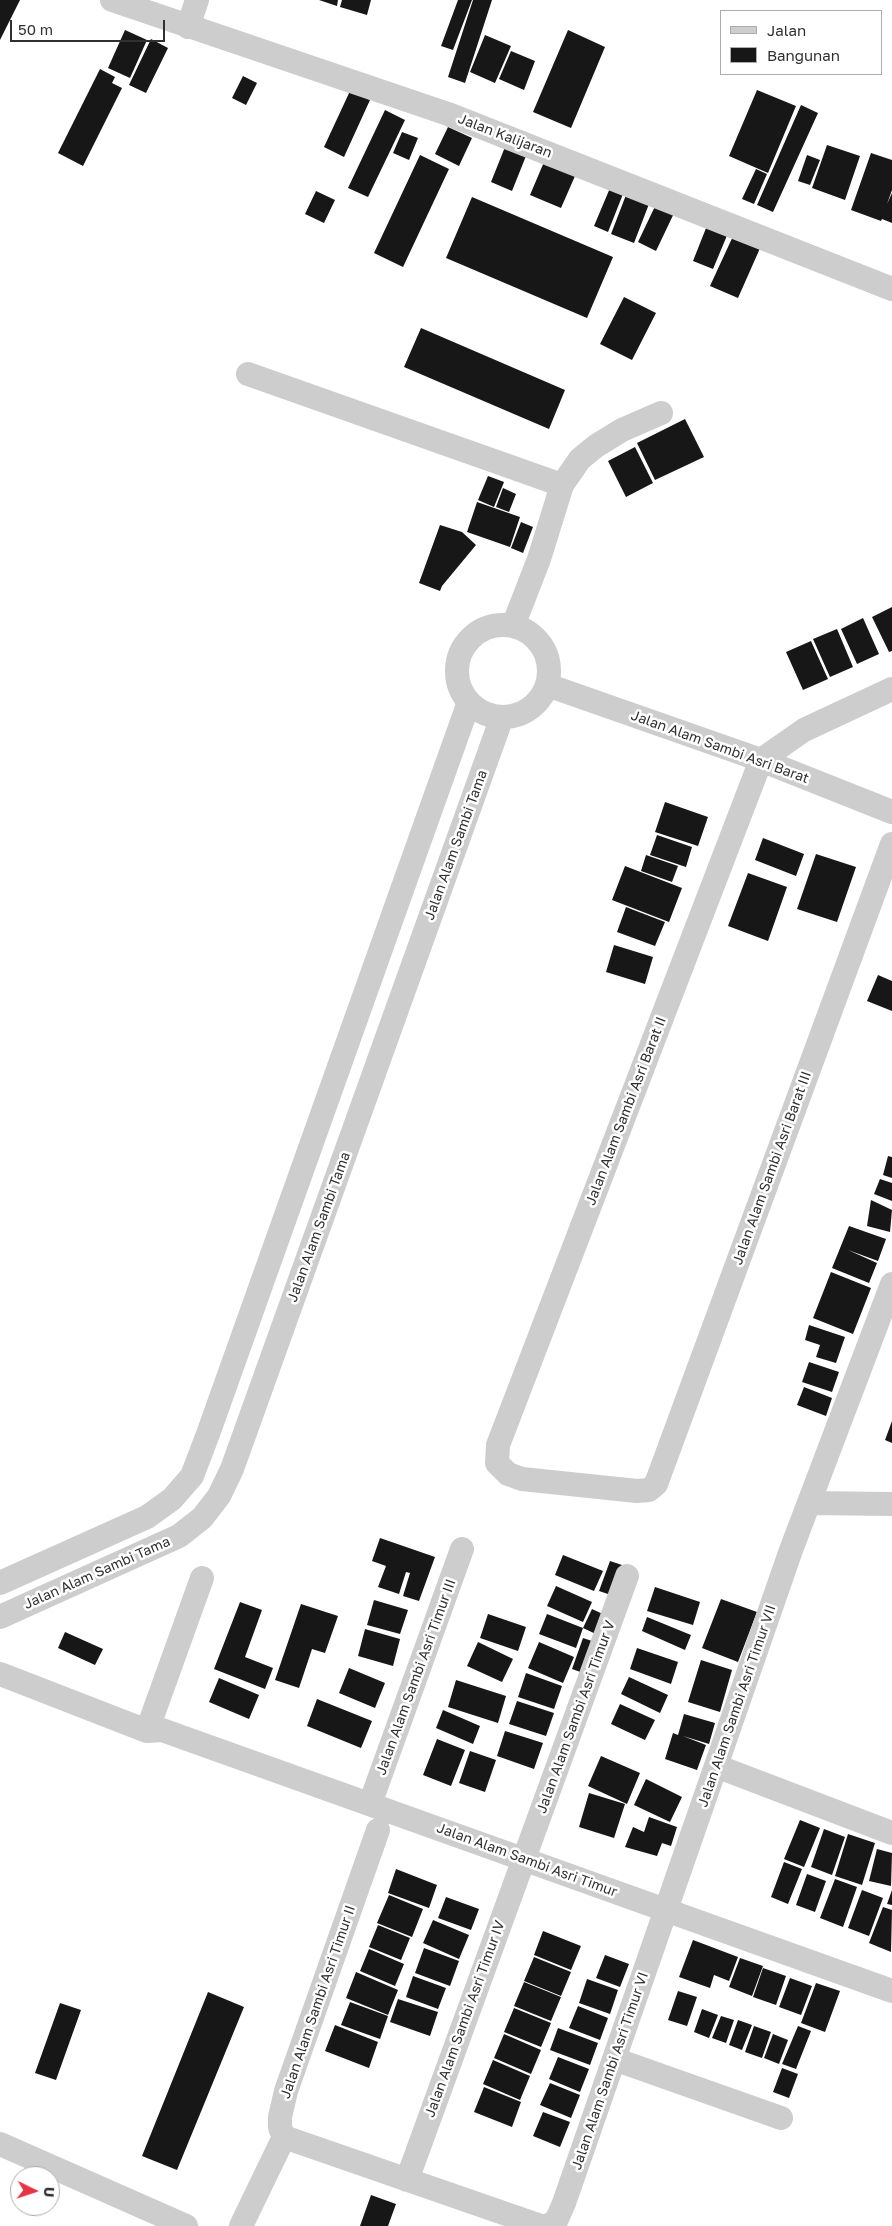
<!DOCTYPE html>
<style>
body{margin:0}
#map{position:relative;width:892px;height:2226px;overflow:hidden;background:#fff;font-family:"Golos Text",sans-serif}
canvas{display:block}
.legend{position:absolute;left:720px;top:10px;width:162px;height:65px;box-sizing:border-box;background:#fff;border:1px solid #acacac;margin:0;padding:6px 9px;list-style:none;font-size:15px;color:#303030}
.legend li{display:flex;align-items:center;gap:10px;height:25px}
.legend b{width:25px;border:1px solid #acacac}
.north{position:absolute;left:10px;top:2166px;width:50px;height:50px;box-sizing:border-box;background:#fff;border:1px solid #acacac;border-radius:50%;rotate:94deg;font-size:14px;font-weight:700;line-height:20px;text-align:center;color:#303030}
.north::after{content:'';display:block;margin:auto;width:18px;height:22px;background:#e63345;clip-path:polygon(50% 0,100% 100%,50% 72%,0 100%)}
.scale{position:absolute;left:10px;top:20px;width:155px;height:22px;box-sizing:border-box;border:2px solid #303030;border-top:0;padding-left:6px;font-size:15px;line-height:18px;white-space:nowrap;color:#303030;-webkit-text-stroke:4px #fff;paint-order:stroke}
</style>
<div id="map">
<canvas width="892" height="2226"></canvas>
<ul class="legend">
<li><b style="height:6px;background:#cdcdcd"></b>Jalan</li>
<li><b style="height:14px;background:#171717"></b>Bangunan</li>
</ul>
<div class="north">U</div>
<div class="scale">50 m</div>
</div>
<script>
const g = document.querySelector('canvas').getContext('2d');
g.lineJoin = 'round';
function fillPath(path, color) { g.fillStyle = color; g.fill(path, 'evenodd'); }
const toPath = rows => new Path2D(rows.map(r => 'M' + r).join(''));
function strokePath(path, color, width, dash) { g.strokeStyle = color; g.lineWidth = width; g.lineCap = dash ? 'butt' : 'round'; g.setLineDash(dash || []); g.stroke(path); }
function drawText(font, color, halo, rows, align = 'center') {
  g.font = font + ' "Golos Text",sans-serif'; g.lineWidth = 5; g.setLineDash([]); g.textBaseline = 'middle'; g.strokeStyle = halo; g.fillStyle = color; for (const [text, x, y, turn = 0] of rows) {
    g.save(); g.translate(x, y); g.rotate((+turn || 0) * Math.PI / 180); g.textAlign = isNaN(turn) ? turn : align; if (halo) g.strokeText(text, 0, 0); g.fillText(text, 0, 0); g.restore();
  }
}
fillPath(toPath([
 [0,0,20,0,0,40],
 [319,0,338,0,337,6],
 [342,0,371,0,367,15,340,7],
 [458,0,472,0,453,50,441,46],
 [473,0,492,0,465,83,448,77],
 [125,30,147,40,130,78,108,68],
 [568,30,605,47,571,128,533,112],
 [485,35,511,46,495,83,470,72],
 [151,39,168,48,146,93,129,85],
 [511,51,535,61,524,90,499,79],
 [100,69,115,77,112,83,122,88,83,166,58,153],
 [243,76,257,83,246,105,232,98],
 [757,90,796,106,768,173,729,156],
 [350,91,370,100,344,157,324,147],
 [801,105,818,113,773,212,757,205],
 [385,110,405,120,368,197,348,188],
 [448,127,472,138,459,166,435,154],
 [402,132,418,138,409,160,393,153],
 [507,142,528,151,512,191,491,182],
 [827,145,860,156,845,200,812,188],
 [871,153,892,160,892,190,887,204,892,193,892,223,882,219,881,221,851,210],
 [420,155,449,169,403,267,374,253],
 [807,155,820,160,810,185,798,181],
 [544,162,575,176,561,208,530,195],
 [756,169,767,174,754,204,742,199],
 [610,188,623,194,608,232,594,226],
 [316,191,335,200,324,223,305,214],
 [626,195,649,204,634,243,611,234],
 [472,197,613,257,587,318,446,258],
 [658,200,676,209,656,251,638,242],
 [710,218,731,226,713,269,693,261],
 [734,234,761,246,738,298,710,286],
 [624,297,656,313,632,360,600,344],
 [421,328,565,390,549,429,404,367],
 [685,419,704,457,655,480,637,443],
 [635,447,653,483,626,497,608,461],
 [488,476,504,482,494,507,478,500],
 [503,488,516,494,509,512,496,507],
 [477,502,520,517,510,547,467,532],
 [521,522,533,527,523,553,511,548],
 [440,525,462,532,476,545,442,586,440,591,419,583],
 [892,607,892,651,889,652,872,617],
 [863,618,879,654,857,664,841,629],
 [837,629,853,667,830,677,813,639],
 [811,641,828,679,803,690,786,652],
 [665,802,708,817,698,846,655,832],
 [657,835,692,847,686,867,650,855],
 [763,838,804,854,796,876,755,860],
 [816,854,856,867,837,922,797,909],
 [646,855,678,866,672,882,641,871],
 [625,866,682,888,669,922,612,900],
 [748,873,787,887,768,941,728,926],
 [626,907,665,922,655,946,617,932],
 [614,945,653,957,645,984,606,972],
 [878,975,892,981,892,1011,867,1001],
 [888,1156,892,1157,892,1178,883,1175],
 [880,1179,892,1183,892,1201,874,1194],
 [871,1200,892,1210,890,1232,867,1226],
 [849,1226,886,1239,878,1261,848,1250,877,1263,869,1283,832,1268],
 [831,1272,871,1288,853,1334,813,1318],
 [809,1325,845,1337,836,1363,816,1357,820,1345,805,1340],
 [809,1362,839,1372,832,1392,802,1382],
 [804,1387,832,1398,826,1416,797,1405],
 [892,1421,892,1443,885,1440],
 [380,1538,435,1557,419,1601,403,1596,410,1573,406,1572,399,1594,378,1587,386,1566,372,1561],
 [563,1555,603,1571,594,1591,555,1575],
 [610,1561,625,1566,614,1596,599,1591],
 [556,1586,592,1602,583,1622,547,1606],
 [655,1587,700,1602,693,1625,647,1611],
 [721,1599,757,1612,738,1662,702,1648],
 [374,1600,408,1610,400,1634,367,1625],
 [240,1602,262,1610,245,1657,273,1668,265,1689,214,1669],
 [301,1604,338,1616,325,1653,312,1649,299,1688,275,1680],
 [592,1609,607,1616,598,1635,583,1628,576,1648,539,1634,547,1614,583,1628],
 [488,1614,526,1627,518,1651,480,1638],
 [647,1617,691,1635,685,1650,642,1631],
 [365,1629,400,1639,393,1666,358,1656],
 [65,1632,103,1649,95,1665,58,1648],
 [583,1638,598,1643,586,1674,572,1669],
 [478,1642,513,1659,502,1682,467,1666],
 [539,1642,574,1657,563,1683,528,1668],
 [637,1648,678,1662,671,1684,630,1669],
 [701,1660,732,1670,720,1712,688,1702],
 [349,1668,385,1683,375,1708,339,1693],
 [526,1673,562,1686,554,1709,518,1697],
 [629,1677,668,1695,660,1713,621,1694],
 [219,1678,259,1695,249,1719,209,1702],
 [456,1680,506,1696,498,1723,448,1707],
 [317,1699,372,1721,361,1748,307,1726],
 [517,1701,554,1713,546,1736,509,1724],
 [620,1704,655,1720,645,1740,611,1724],
 [443,1710,480,1726,473,1744,436,1728],
 [684,1714,715,1723,709,1744,683,1736,706,1745,697,1770,665,1759,673,1733,678,1735],
 [505,1731,543,1743,534,1769,497,1756],
 [437,1739,465,1750,451,1786,423,1775],
 [470,1751,496,1760,485,1792,459,1783],
 [601,1756,640,1773,627,1804,588,1786],
 [646,1779,682,1797,670,1822,634,1805],
 [589,1793,625,1804,614,1838,579,1827],
 [649,1817,677,1827,671,1846,662,1843,657,1856,625,1847,633,1827,644,1832],
 [800,1820,820,1828,804,1867,784,1859],
 [824,1829,845,1837,832,1875,811,1867],
 [848,1834,875,1843,862,1885,835,1876],
 [877,1849,892,1853,891,1886,869,1881],
 [784,1862,802,1869,788,1904,771,1897],
 [396,1869,437,1885,429,1908,388,1893],
 [807,1874,826,1881,815,1912,796,1905],
 [835,1879,857,1887,843,1927,820,1918],
 [862,1890,883,1898,869,1936,848,1928],
 [892,1890,892,1905,887,1904],
 [389,1895,423,1909,412,1937,377,1923],
 [446,1897,479,1909,471,1930,438,1918],
 [883,1907,892,1910,891,1952,869,1943],
 [433,1920,469,1935,459,1959,423,1943],
 [378,1925,410,1938,401,1960,369,1947],
 [543,1931,581,1946,571,1970,534,1955],
 [693,1940,738,1957,729,1981,714,1975,710,1988,679,1977],
 [424,1948,459,1961,450,1986,415,1973],
 [369,1949,404,1964,395,1986,360,1971],
 [605,1955,629,1964,620,1987,596,1978],
 [534,1957,571,1972,561,1996,524,1981],
 [740,1958,763,1966,752,1996,729,1987],
 [763,1968,786,1976,776,2005,753,1997],
 [356,1972,398,1990,388,2015,346,1998],
 [413,1976,446,1988,438,2009,406,1997],
 [790,1978,812,1986,801,2015,779,2007],
 [587,1979,618,1990,610,2014,579,2003],
 [524,1982,561,1997,551,2021,514,2006],
 [816,1983,840,1991,825,2032,801,2023],
 [678,1991,697,1997,687,2026,668,2020],
 [208,1992,244,2007,177,2170,142,2156],
 [398,1999,438,2012,430,2036,390,2022],
 [350,2002,388,2016,380,2039,341,2025],
 [60,2003,81,2010,56,2080,35,2073],
 [578,2006,608,2018,600,2040,569,2028],
 [514,2008,551,2023,541,2047,504,2032],
 [702,2009,718,2015,709,2038,694,2032],
 [721,2016,734,2020,726,2043,712,2038],
 [738,2020,752,2025,742,2050,729,2045],
 [335,2025,378,2042,369,2068,325,2051],
 [754,2026,771,2032,762,2058,745,2052],
 [798,2026,811,2031,796,2069,782,2064],
 [558,2028,598,2043,590,2065,550,2050],
 [504,2034,541,2050,531,2074,494,2058],
 [773,2034,788,2040,779,2064,764,2058],
 [558,2057,589,2069,580,2092,549,2079],
 [493,2060,530,2076,520,2100,483,2084],
 [782,2068,798,2074,789,2098,773,2092],
 [550,2083,580,2095,571,2118,540,2105],
 [484,2087,521,2102,512,2127,474,2112],
 [543,2112,570,2122,560,2147,533,2136],
 [371,2195,396,2204,388,2226,360,2226]
]), '#171717');
strokePath(toPath([
 [112,0,448,114,892,289],
 [188,27,197,0],
 [248,374,562,485],
 '457 671a46 46 0 1 1 92 0a46 46 0 1 1-92 0Z',
 [513,626,539,559,562,485,580,459,596,446,622,430,661,413],
 [547,685,761,760,892,812],
 [892,689,804,730,761,760,498,1445,497,1463,508,1474,522,1479,637,1491,649,1490,656,1484,892,844],
 [809,1503,892,1504],
 [0,1583,147,1517,172,1499,192,1476,208,1434,469,702],
 [0,1617,179,1536,202,1518,219,1496,232,1469,502,717],
 [0,1674,147,1731,162,1730,892,1991],
 [147,1731,202,1578],
 [716,1766,892,1833],
 [370,1804,462,1549],
 [614,2059,781,2118],
 [284,2137,541,2226],
 [0,2144,186,2226],
 [407,2180,627,1576],
 [241,2226,284,2137,280,2128,280,2117,286,2091,378,1830],
 [546,2226,552,2224,557,2219,564,2203,791,1550,892,1284]
]), '#cdcdcd', 24);
drawText('14px', '#303030', '#fff', [
 ["Jalan Kalijaran",505,136,21],
 ["Jalan Alam Sambi Asri Barat",720,747,20],
 ["Jalan Alam Sambi Tama",456,845,-70],
 ["Jalan Alam Sambi Asri Barat II",626,1111,-69],
 ["Jalan Alam Sambi Asri Barat III",772,1168,-70],
 ["Jalan Alam Sambi Tama",319,1227,-70],
 ["Jalan Alam Sambi Tama",97,1573,-24],
 ["Jalan Alam Sambi Asri Timur III",416,1677,-70],
 ["Jalan Alam Sambi Asri Timur VII",737,1706,-71],
 ["Jalan Alam Sambi Asri Timur V",576,1717,-70],
 ["Jalan Alam Sambi Asri Timur",527,1860,20],
 ["Jalan Alam Sambi Asri Timur II",318,2002,-71],
 ["Jalan Alam Sambi Asri Timur IV",465,2019,-70],
 ["Jalan Alam Sambi Asri Timur VI",610,2071,-71]
]);
</script>
